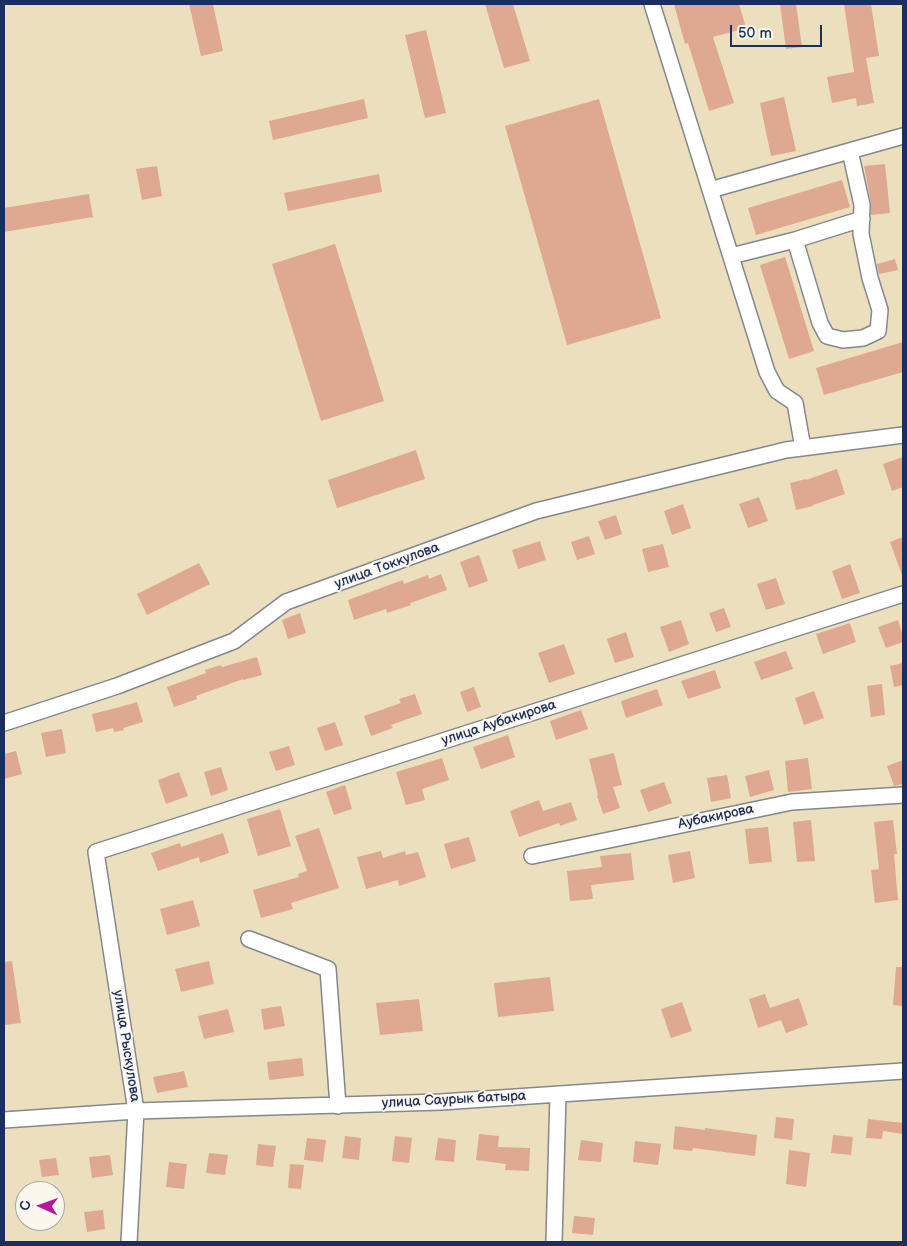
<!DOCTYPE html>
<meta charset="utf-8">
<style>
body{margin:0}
#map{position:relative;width:907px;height:1246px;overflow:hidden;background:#ebdfbd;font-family:"Balsamiq Sans",sans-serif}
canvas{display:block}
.frame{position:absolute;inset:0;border:5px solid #1b2f5e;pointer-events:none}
.north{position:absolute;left:15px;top:1181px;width:50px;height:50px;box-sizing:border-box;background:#fbf7ec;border:1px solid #a1a7b3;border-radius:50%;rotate:272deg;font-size:14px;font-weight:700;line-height:20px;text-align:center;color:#1b2f5e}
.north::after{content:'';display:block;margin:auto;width:18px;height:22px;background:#b5179e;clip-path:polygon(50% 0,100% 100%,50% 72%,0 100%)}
.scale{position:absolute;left:730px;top:25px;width:92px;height:22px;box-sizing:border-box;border:2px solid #1b2f5e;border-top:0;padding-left:6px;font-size:15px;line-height:18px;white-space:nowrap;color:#1b2f5e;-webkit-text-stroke:4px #fbf7ec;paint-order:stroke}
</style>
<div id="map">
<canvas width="907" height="1246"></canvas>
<div class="frame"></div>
<div class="north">С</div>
<div class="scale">50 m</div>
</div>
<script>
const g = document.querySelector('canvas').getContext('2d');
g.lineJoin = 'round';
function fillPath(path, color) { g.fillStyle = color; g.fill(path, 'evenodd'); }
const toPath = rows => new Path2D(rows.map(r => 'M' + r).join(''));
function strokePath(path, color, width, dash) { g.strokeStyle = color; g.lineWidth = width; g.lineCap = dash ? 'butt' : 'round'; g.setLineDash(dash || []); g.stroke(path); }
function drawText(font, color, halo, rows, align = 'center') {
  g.font = font + ' "Balsamiq Sans",sans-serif'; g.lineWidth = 4; g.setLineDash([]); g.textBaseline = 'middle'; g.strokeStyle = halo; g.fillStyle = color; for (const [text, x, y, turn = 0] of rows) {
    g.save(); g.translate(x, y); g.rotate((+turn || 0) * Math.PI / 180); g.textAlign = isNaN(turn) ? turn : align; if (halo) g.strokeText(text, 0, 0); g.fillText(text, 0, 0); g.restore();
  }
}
fillPath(toPath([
 [189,4,213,4,223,51,201,56],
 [485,4,513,4,530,61,504,68],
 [674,4,739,4,746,28,713,37,734,103,709,111,688,43,685,44],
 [780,4,796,4,802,47,786,49],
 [844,4,871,4,879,56,866,58,874,103,857,106,856,98,832,103,827,77,854,72],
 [426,30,446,113,425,118,405,35],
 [784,97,796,151,771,156,760,103],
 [364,99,368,118,273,140,269,121],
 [599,99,661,318,567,345,505,126],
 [885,164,890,213,871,215,871,203,864,166],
 [157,166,162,196,142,200,136,169],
 [379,174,382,192,288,211,284,193],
 [842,180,850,207,756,235,748,208],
 [89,194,93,217,4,232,4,208],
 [335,244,384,401,321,421,272,264],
 [785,257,814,351,789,359,760,265],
 [895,259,898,270,879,274,877,264],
 [903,342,903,372,824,395,816,368],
 [416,450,425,479,337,508,328,480],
 [903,457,903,487,892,491,883,464],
 [837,469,845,494,813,505,813,506,796,510,790,483,806,479,806,480],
 [759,497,768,521,748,528,739,504],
 [683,504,691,528,672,535,664,511],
 [616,515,622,534,605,540,598,521],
 [589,536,595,554,577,560,571,542],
 [903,537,903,575,902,575,890,542],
 [540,541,546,560,518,569,512,550],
 [663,544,669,567,648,572,642,549],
 [479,555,488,581,469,588,460,562],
 [199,563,210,584,147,615,137,594],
 [850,564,860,593,842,599,832,571],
 [441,574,447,590,410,603,411,605,387,613,386,609,354,620,348,600,403,580,404,584,428,575,429,579],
 [776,578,785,604,766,610,757,584],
 [724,608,731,627,716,632,709,613],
 [300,613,306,633,288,639,282,620],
 [681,620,689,644,669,652,660,627],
 [898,620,903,637,903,642,886,648,878,627],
 [850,623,856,642,823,654,816,634],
 [626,632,634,657,615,663,607,639],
 [564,644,575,674,549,683,538,653],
 [786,651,793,669,761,680,754,662],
 [257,657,262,675,243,680,243,679,196,696,197,699,174,707,167,687,206,673,205,670,221,665,222,667],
 [903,663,903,685,894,687,890,666],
 [715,670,721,688,688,699,681,681],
 [882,684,885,715,871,717,867,686],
 [474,687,481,707,467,712,460,692],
 [657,689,663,705,626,718,621,701],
 [814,691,824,718,804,725,795,698],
 [415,694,422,714,391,725,393,728,371,736,364,716,401,703,399,699],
 [137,702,143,722,123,728,124,730,114,732,113,728,96,732,92,714,120,707],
 [581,710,588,729,556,740,550,721],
 [335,722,343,745,325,751,317,728],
 [62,729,66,753,46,757,41,733],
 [508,735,515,757,481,769,473,747],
 [289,746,295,765,276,771,269,752],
 [16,751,22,774,4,779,4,754],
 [614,753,622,785,613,787,620,808,603,814,597,796,598,795,589,759],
 [442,758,449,780,422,789,425,800,406,805,396,772],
 [808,758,812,789,788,792,785,761],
 [903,760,903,784,894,786,887,766],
 [221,767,228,790,211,796,204,772],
 [769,770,774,790,750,797,745,776],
 [179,772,188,796,166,804,158,780],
 [727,775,731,798,711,802,707,778],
 [664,782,672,803,648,812,640,790],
 [345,785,352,809,334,815,326,792],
 [539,800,543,811,571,802,577,820,560,826,559,823,519,837,510,811],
 [280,809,291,846,258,856,247,819],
 [811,820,815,861,797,862,793,822],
 [893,820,897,854,894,854,898,900,875,903,871,870,879,869,874,822],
 [768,827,772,862,749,864,745,829],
 [319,828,339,888,291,903,293,909,261,918,253,890,299,877,298,874,307,871,295,836],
 [223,833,229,853,200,863,199,857,158,871,151,853,180,843,181,847],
 [469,837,476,861,451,869,444,844],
 [381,851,383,858,405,851,406,855,418,852,426,877,399,886,398,880,366,889,357,857],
 [690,851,695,878,673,883,668,855],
 [631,853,634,880,591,885,593,899,570,901,567,871,602,867,600,856],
 [193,900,200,926,167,935,160,909],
 [12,961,21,1023,4,1025,4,962],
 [209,961,214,984,181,992,175,969],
 [896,967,903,967,903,1006,893,1005],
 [550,977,554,1011,498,1017,494,983],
 [765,994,770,1008,799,998,808,1025,786,1033,781,1020,758,1028,749,999],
 [419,999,423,1031,380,1035,376,1003],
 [682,1002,692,1031,671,1038,661,1009],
 [281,1006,285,1026,264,1030,261,1009],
 [228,1009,234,1032,204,1039,198,1016],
 [302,1058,304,1076,269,1080,267,1062],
 [184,1071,188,1087,157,1093,153,1077],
 [776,1117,794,1119,792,1140,774,1138],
 [868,1119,903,1123,903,1134,883,1131,882,1139,866,1138],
 [675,1126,705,1130,705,1128,757,1135,755,1156,693,1148,692,1151,673,1149],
 [479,1134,499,1136,498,1147,530,1148,529,1171,505,1170,506,1164,476,1160],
 [833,1135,853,1137,851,1155,831,1153],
 [345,1136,361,1138,359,1160,342,1158],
 [395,1136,412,1138,409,1163,392,1161],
 [307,1138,326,1140,323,1162,304,1160],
 [438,1138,456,1140,454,1162,435,1160],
 [581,1140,603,1143,601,1162,578,1160],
 [635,1141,661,1144,658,1165,633,1162],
 [258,1144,276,1146,273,1167,256,1165],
 [789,1150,810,1153,806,1187,786,1184],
 [209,1153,228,1155,225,1175,206,1173],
 [110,1155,113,1175,92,1178,89,1157],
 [56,1158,59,1175,42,1177,39,1160],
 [169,1162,187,1164,184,1189,166,1187],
 [290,1164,304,1165,301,1189,288,1188],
 [103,1210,105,1229,87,1232,84,1212],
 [574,1216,595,1218,593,1235,572,1233]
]), '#dea990');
const minor = toPath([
 [652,4,767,372,777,391,795,403,803,448],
 [710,190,903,136],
 [795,240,820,323,827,336,843,340,863,338,878,331,880,310,870,278,861,234,862,205,850,151],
 [731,256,795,240,862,219],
 [4,723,117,686,234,641,286,602,536,511,786,450,903,435],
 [532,856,792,802,903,795],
 [249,939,328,969,338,1106],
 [4,1120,136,1111,441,1102,903,1071],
 [129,1242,136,1111,96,852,903,594],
 [554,1242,558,1094]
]);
strokePath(minor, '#83878e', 18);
strokePath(minor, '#fff', 15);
drawText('14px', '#1b2f5e', '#fbf7ec', [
 ["улица Токкулова",387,566,-20],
 ["улица Аубакирова",499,723,-18],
 ["Аубакирова",716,817,-12],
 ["улица Рыскулова",126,1046,81],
 ["улица Саурык батыра",454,1100,-3]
]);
</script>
